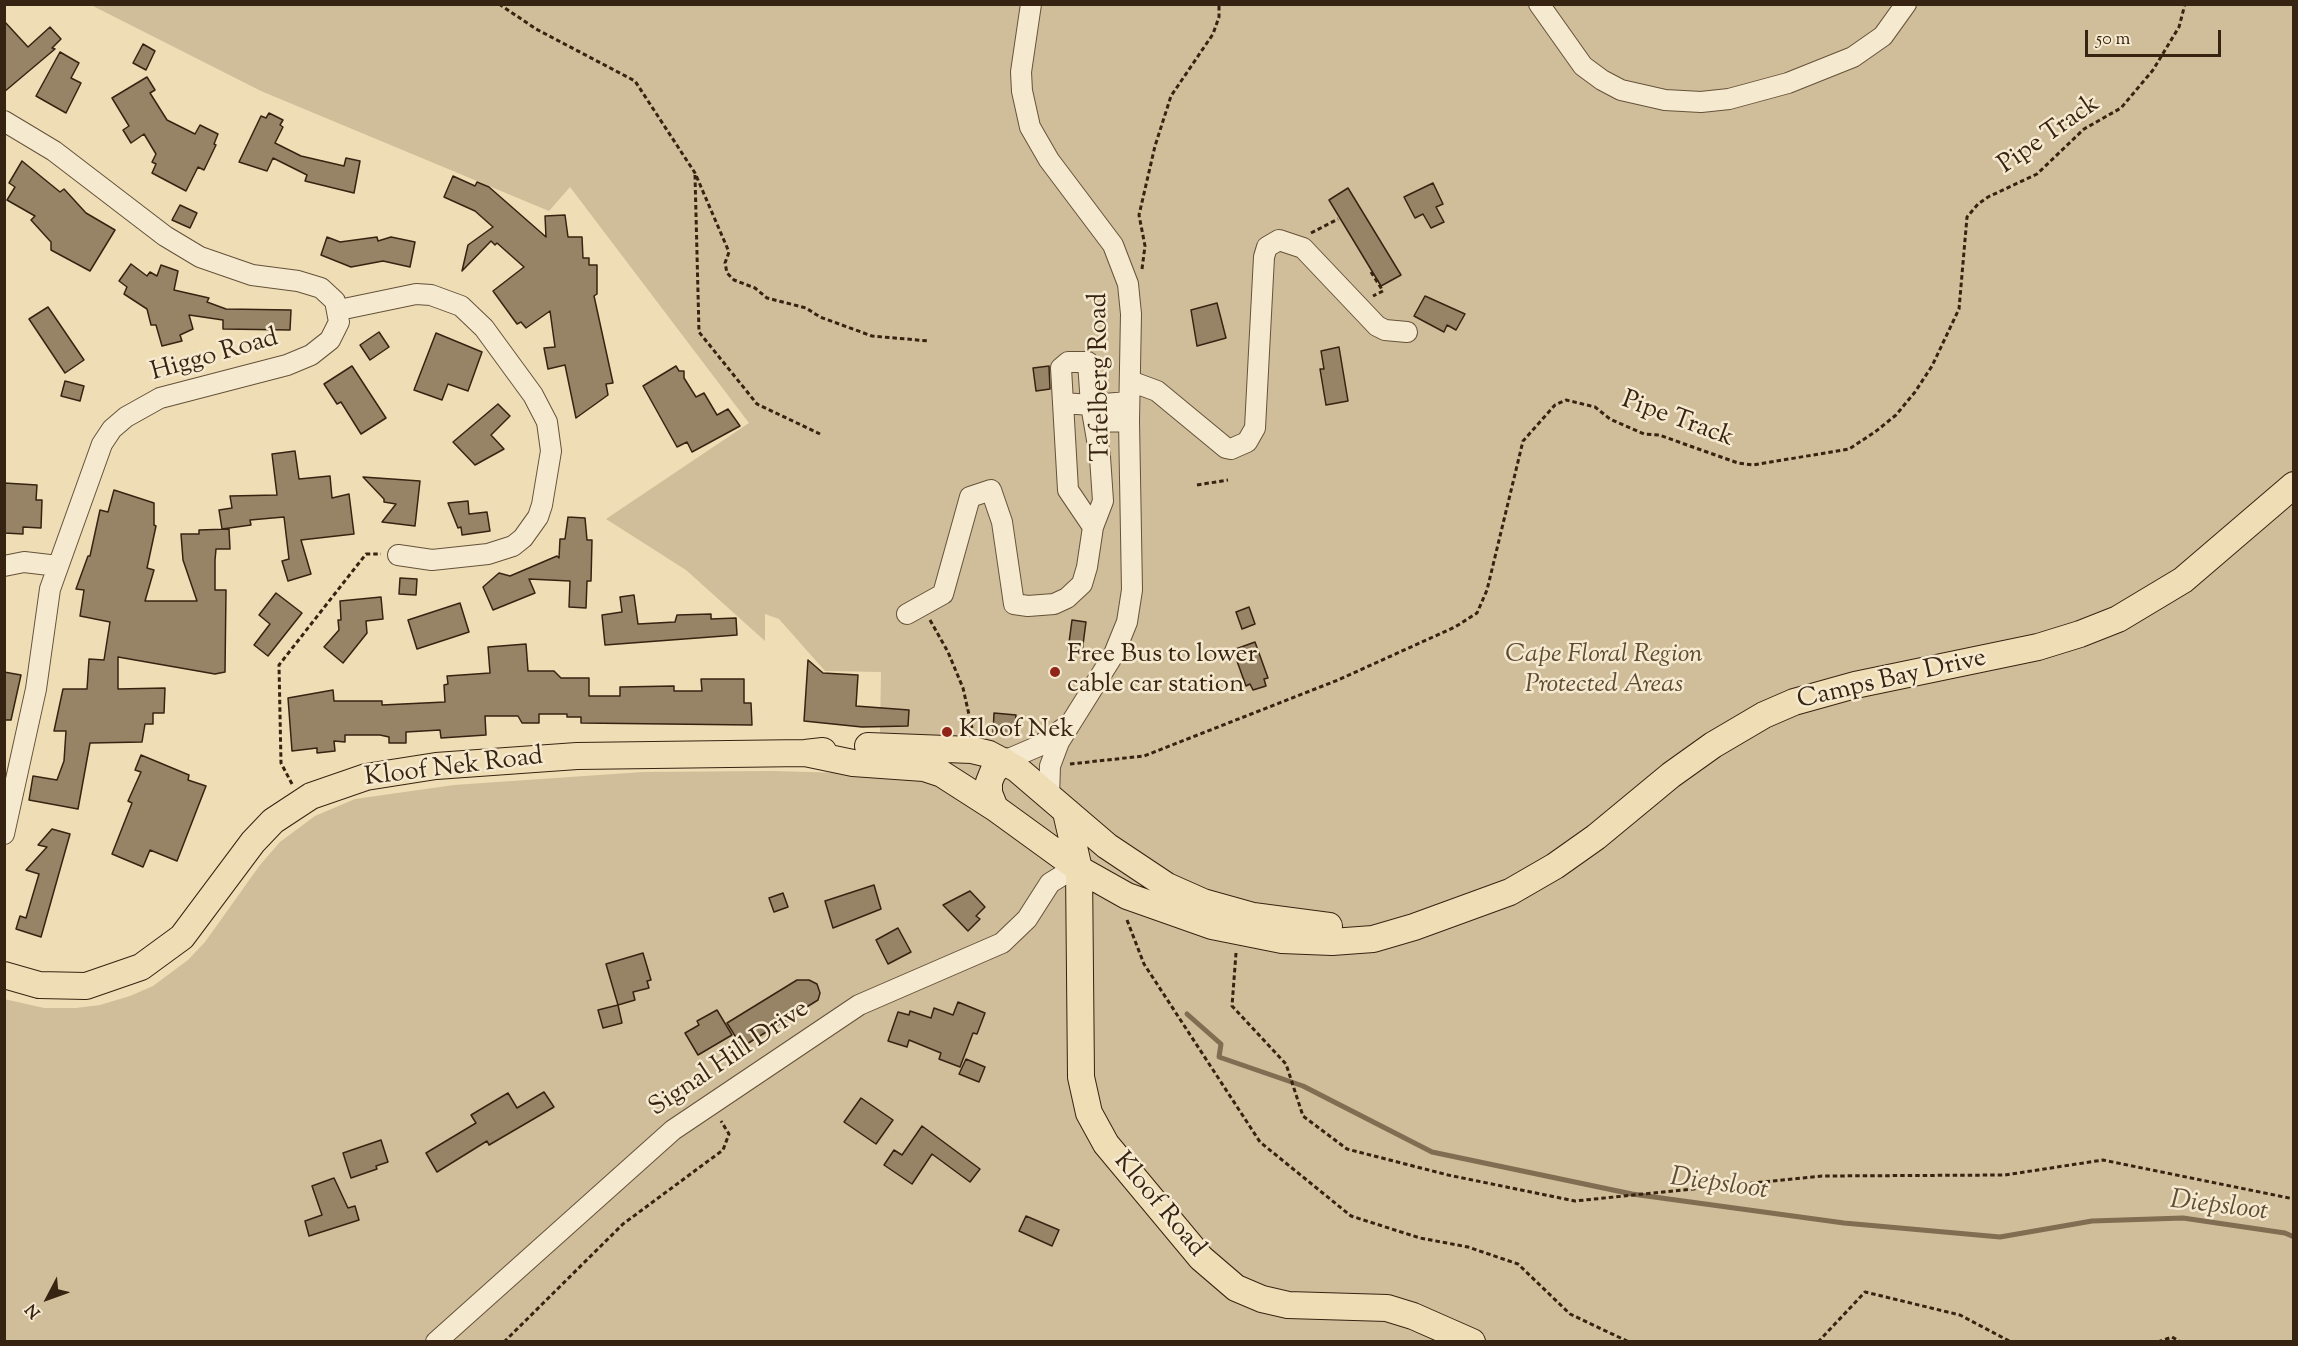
<!DOCTYPE html>
<style>
body{margin:0}
#map{position:relative;width:2298px;height:1346px;overflow:hidden;background:#efddb5;font-family:"Sorts Mill Goudy",serif}
canvas{display:block}
.frame{position:absolute;inset:0;border:6px solid #372311;pointer-events:none}
.north{position:absolute;left:18px;top:1268px;width:60px;height:60px;-webkit-text-stroke:4px #f5e9cf;paint-order:stroke;rotate:229deg;font-size:16px;font-weight:700;line-height:24px;text-align:center;color:#372311}
.north::after{content:'';display:block;margin:auto;width:21px;height:27px;background:#372311;clip-path:polygon(50% 0,100% 100%,50% 72%,0 100%)}
.scale{position:absolute;left:2085px;top:30px;width:136px;height:27px;box-sizing:border-box;border:3px solid #372311;border-top:0;padding-left:8px;font-size:18px;line-height:21px;white-space:nowrap;color:#372311;-webkit-text-stroke:4px #f5e9cf;paint-order:stroke}
</style>
<div id="map">
<canvas width="2298" height="1346"></canvas>
<div class="frame"></div>
<div class="north">N</div>
<div class="scale">50 m</div>
</div>
<script>
const g = document.querySelector('canvas').getContext('2d');
g.lineJoin = 'round';
function fillPath(path, color) { g.fillStyle = color; g.fill(path, 'evenodd'); }
const toPath = rows => new Path2D(rows.map(r => 'M' + r).join(''));
function strokePath(path, color, width, dash) { g.strokeStyle = color; g.lineWidth = width; g.lineCap = dash ? 'butt' : 'round'; g.setLineDash(dash || []); g.stroke(path); }
function drawText(font, color, halo, rows, align = 'center') {
  g.font = font + ' "Sorts Mill Goudy",serif'; g.lineWidth = 5; g.setLineDash([]); g.textBaseline = 'middle'; g.strokeStyle = halo; g.fillStyle = color; for (const [text, x, y, turn = 0] of rows) {
    g.save(); g.translate(x, y); g.rotate((+turn || 0) * Math.PI / 180); g.textAlign = isNaN(turn) ? turn : align; if (halo) g.strokeText(text, 0, 0); g.fillText(text, 0, 0); g.restore();
  }
}
fillPath(toPath([
 [91,5,2293,5,2293,1341,5,1341,4,999,44,1008,76,1008,100,1005,130,996,153,986,188,960,205,942,260,865,280,842,315,816,355,799,454,785,643,772,772,771,884,774,880,730,881,672,825,671,779,619,765,614,765,641,686,570,606,519,749,423,570,187,549,211,261,91]
]), '#d0bd99');
strokePath(toPath([
 [1187,1014,1221,1044,1219,1057,1303,1086,1432,1152,1632,1194,1844,1223,2000,1237,2092,1221,2183,1218,2285,1233,2294,1237]
]), '#806d52', 5);
const building = toPath([
 [4,21,28,47,50,27,61,39,52,48,55,49,4,92,4,21],
 [143,44,155,51,146,70,133,63,143,44],
 [60,52,79,63,71,78,81,83,66,113,36,96,60,52],
 [147,77,155,90,150,93,167,120,195,134,200,125,218,134,214,144,216,145,204,170,198,167,186,191,152,173,156,164,152,162,156,154,144,134,131,143,123,130,129,126,112,98,147,77],
 [269,113,283,120,280,125,283,127,275,143,301,156,344,166,346,158,360,161,354,193,305,181,307,175,273,158,267,171,239,162,261,116,266,118,269,113],
 [22,161,60,192,64,189,86,213,115,230,90,271,51,250,51,242,31,220,35,216,7,200,15,187,9,183,22,161],
 [453,176,475,186,477,182,489,187,546,237,545,216,565,215,568,237,582,237,583,258,589,258,589,265,597,265,597,294,594,296,613,383,606,384,608,395,576,418,565,365,548,369,544,348,555,347,550,311,526,328,521,322,517,324,493,291,524,267,497,243,495,245,491,241,462,271,468,245,493,227,475,211,444,197,453,176],
 [1433,183,1443,204,1436,207,1444,222,1431,228,1423,214,1415,218,1404,197,1433,183],
 [1348,188,1401,275,1381,286,1329,200,1348,188],
 [180,205,197,213,190,228,172,220,180,205],
 [327,237,340,242,377,237,378,241,391,237,415,242,410,267,383,261,351,267,321,255,327,237],
 [131,264,147,276,150,272,157,276,161,265,178,271,174,290,209,298,207,302,226,309,291,310,290,330,223,329,223,320,189,315,193,329,180,335,182,341,162,346,156,325,151,325,147,309,124,294,127,287,119,281,131,264],
 [1425,296,1465,314,1456,330,1447,325,1444,332,1414,316,1425,296],
 [1217,303,1226,338,1197,346,1191,310,1217,303],
 [48,307,84,360,65,373,29,319,48,307],
 [379,332,389,347,370,360,360,345,379,332],
 [436,333,482,352,468,391,448,384,442,400,414,390,436,333],
 [1339,347,1348,401,1326,405,1320,369,1324,369,1321,351,1339,347],
 [352,366,386,418,361,434,341,402,337,404,324,384,352,366],
 [676,366,679,371,684,371,684,378,696,397,704,393,717,415,728,409,740,426,692,452,687,442,677,447,643,386,676,366],
 [1049,366,1050,389,1036,391,1033,368,1049,366],
 [65,381,84,386,80,401,61,396,65,381],
 [498,404,510,416,491,435,504,449,475,465,453,442,498,404],
 [295,451,299,479,330,476,332,498,349,494,354,534,301,540,311,574,288,581,282,561,289,559,284,517,250,520,251,525,222,529,219,510,232,508,230,496,277,495,272,454,295,451],
 [363,477,420,481,415,526,382,522,396,504,384,502,384,499,363,477],
 [4,483,37,485,36,500,42,500,41,528,23,527,23,534,4,533,4,483],
 [114,490,154,503,154,525,156,526,147,568,154,570,145,601,197,601,183,560,181,534,199,534,199,530,229,529,230,549,216,549,215,560,215,590,226,590,225,672,215,674,118,657,118,689,165,688,164,713,153,713,153,724,145,724,142,742,90,743,78,809,29,800,33,776,57,780,64,761,66,731,54,731,63,689,87,689,89,659,104,660,110,622,80,616,84,590,76,589,88,556,90,556,100,510,108,512,114,490],
 [468,501,469,514,487,512,490,531,462,535,461,527,458,528,448,503,468,501],
 [568,517,585,518,587,540,592,540,591,581,587,581,586,608,569,607,570,581,529,579,535,593,493,610,483,587,499,573,510,576,557,556,559,558,560,539,565,539,568,517],
 [400,578,417,579,416,595,399,594,400,578],
 [276,593,302,613,268,656,254,645,270,624,259,615,276,593],
 [634,595,638,624,675,622,677,615,711,614,711,619,736,618,737,635,605,645,602,615,622,612,620,597,634,595],
 [381,597,383,619,366,621,367,633,343,663,324,647,339,630,338,620,341,620,340,601,381,597],
 [460,603,469,632,417,649,408,620,460,603],
 [1249,607,1255,624,1242,629,1236,612,1249,607],
 [1072,620,1086,622,1082,652,1068,650,1072,620],
 [1255,642,1268,678,1264,679,1266,686,1253,690,1250,684,1246,686,1233,650,1255,642],
 [526,644,528,671,554,671,561,678,589,678,589,696,620,696,620,687,674,686,674,691,702,691,701,679,744,679,744,703,751,703,752,725,581,723,581,717,567,717,567,714,539,714,539,723,522,723,518,716,485,716,486,735,441,738,440,730,406,732,406,743,389,743,389,737,380,735,345,735,345,742,334,741,335,751,317,753,317,748,292,751,288,698,333,690,334,701,382,701,382,705,445,702,444,685,448,684,447,676,490,673,488,647,526,644],
 [808,660,823,673,858,675,856,706,909,710,908,726,862,727,804,721,808,660],
 [4,672,21,675,11,720,4,720,4,672],
 [994,713,1016,715,1014,735,993,733,994,713],
 [141,755,189,775,188,780,206,786,177,861,150,850,143,867,112,854,132,803,128,801,141,772,135,770,141,755],
 [52,829,70,834,41,937,16,929,20,916,26,918,39,874,26,870,47,847,38,845,52,829],
 [874,885,881,909,833,928,825,901,874,885],
 [970,891,985,907,976,916,980,919,968,931,943,905,970,891],
 [783,893,788,907,774,912,769,898,783,893],
 [898,928,911,952,888,964,876,940,898,928],
 [643,953,651,980,647,981,649,988,633,992,635,1000,618,1005,606,964,643,953],
 [797,980,809,980,817,984,820,993,818,1000,742,1047,727,1023,797,980],
 [958,1002,985,1013,977,1034,973,1033,960,1067,939,1059,941,1053,909,1040,907,1047,888,1041,898,1012,909,1015,910,1011,931,1018,934,1008,953,1015,958,1002],
 [618,1005,622,1023,603,1028,598,1010,618,1005],
 [717,1010,732,1035,698,1055,685,1033,699,1025,697,1021,717,1010],
 [966,1059,985,1067,979,1082,959,1074,966,1059],
 [544,1092,554,1107,489,1145,487,1141,437,1172,426,1153,476,1123,471,1115,508,1093,517,1108,544,1092],
 [861,1098,893,1120,876,1144,844,1122,861,1098],
 [922,1126,980,1169,970,1182,932,1154,912,1184,884,1165,894,1150,902,1155,922,1126],
 [381,1140,388,1162,376,1166,377,1169,351,1178,343,1153,381,1140],
 [334,1178,348,1208,355,1206,359,1220,309,1236,305,1221,322,1215,312,1186,334,1178],
 [1026,1216,1059,1230,1052,1246,1019,1231,1026,1216]
]);
fillPath(building, '#978466');
strokePath(building, '#372311', 1.5);
const minor = toPath([
 [1031,4,1021,72,1022,91,1030,127,1049,160,1113,245,1128,284,1131,314,1129,421,1132,590,1127,622,1114,654,1059,742,1050,766,1049,798],
 [1539,4,1583,66,1602,80,1621,90,1665,100,1701,102,1729,99,1788,83,1853,57,1883,36,1906,4],
 [4,121,54,151,165,236,200,257,252,275,298,281,321,288,335,301,339,322,330,340,311,355,287,365,160,398,126,417,112,429,102,444,50,589,36,689,4,834],
 [339,310,416,294,431,295,461,306,484,328,533,395,547,422,551,451,542,505,538,517,523,538,513,546,488,554,432,560,398,555],
 [1130,381,1157,391,1226,448,1231,449,1247,442,1255,428,1264,257,1267,247,1279,240,1303,248,1377,326,1385,330,1407,332],
 [1094,422,1129,421],
 [1093,527,1068,490,1061,368,1068,362,1088,362,1091,405,1129,402],
 [4,566,24,562,58,566],
 [907,614,943,594,970,497,991,490,1002,522,1014,604,1028,606,1054,604,1067,598,1082,584,1087,567,1093,527,1103,501,1100,457,1091,405,1063,403],
 [1004,761,1039,746,1064,728],
 [436,1342,673,1130,859,1005,1002,943,1027,919,1050,883,1063,875,1079,869]
]);
const major = toPath([
 [868,746,972,750,989,754,1017,769,1107,846,1167,886,1203,902,1253,916,1329,926],
 [805,753,853,763,924,768,942,774,995,808,1079,869,1127,896,1212,926,1282,940,1332,942,1373,939,1414,927,1510,892,1555,866,1596,837,1671,775,1713,745,1764,715,1794,702,1855,685,2038,647,2080,634,2118,619,2183,580,2294,485],
 [995,808,989,793,989,782,993,772,1004,761],
 [1066,812,1079,869,1081,1077,1089,1113,1106,1144,1201,1258,1236,1288,1262,1299,1288,1305,1387,1308,1413,1316,1472,1342],
 [4,975,39,985,86,986,141,967,182,937,253,842,273,821,311,796,366,777,436,766,577,756,805,753,823,751]
]);
strokePath(minor, '#65523a', 22);
strokePath(major, '#372311', 28);
strokePath(toPath([
 [499,4,536,29,635,81,695,173,729,252,725,263,727,273,734,280,755,288,767,298,806,308,820,317,872,336,929,341],
 [695,175,699,332,757,404,820,434],
 [1311,233,1338,219],
 [1142,269,1145,246,1139,215,1155,146,1171,96,1213,34,1219,17,1219,4],
 [1371,272,1383,291,1373,296],
 [1197,485,1228,480],
 [930,620,948,652,963,688,972,728],
 [1070,764,1144,756,1338,680,1455,627,1477,613,1487,590,1523,441,1555,405,1566,400,1595,407,1610,419,1644,434,1659,435,1738,463,1753,465,1849,449,1875,432,1896,415,1915,392,1932,366,1959,309,1967,217,1978,204,1988,197,2037,174,2084,129,2121,108,2153,70,2179,27,2185,4],
 [292,784,281,763,279,665,366,554,381,554],
 [1127,920,1144,964,1260,1142,1351,1216,1420,1238,1468,1247,1518,1264,1570,1314,1629,1342],
 [1236,953,1232,1006,1286,1064,1303,1116,1347,1149,1448,1175,1575,1201,1822,1176,2005,1175,2103,1160,2294,1199],
 [504,1342,623,1224,723,1150,729,1134,721,1121],
 [1818,1342,1865,1292,1960,1315,2011,1342],
 [2158,1342,2172,1337,2181,1342]
]), '#372311', 3, [4.5, 3]);
strokePath(minor, '#f5e9cf', 20);
strokePath(major, '#efddb5', 26);
for (const [x, y, r, color] of [
 [1055,672,6,"#8f2418"],
 [947,732,6,"#8f2418"]
]) { const dot = new Path2D(); dot.arc(x, y, r, 0, 2 * Math.PI); g.fillStyle = color; g.fill(dot); strokePath(dot, '#f5e9cf', 2); }
drawText('26px', '#372311', '#f5e9cf', [
 ["Pipe Track",2050,136,-35],
 ["Higgo Road",215,357,-16],
 ["Tafelberg Road",1102,377,-91],
 ["Pipe Track",1677,421,20],
 ["Camps Bay Drive",1892,681,-13],
 ["Kloof Nek Road",454,769,-7],
 ["Signal Hill Drive",730,1060,-34],
 ["Kloof Road",1158,1206,50]
]);
drawText('26px', '#372311', '#f5e9cf', [
 ["Free Bus to lower",1067,657],
 ["cable car station",1067,687],
 ["Kloof Nek",959,732]
], 'left');
drawText('italic 26px', '#5d4a33', '#f5e9cf', [
 ["Cape Floral Region",1604,657],
 ["Protected Areas",1604,687]
]);
drawText('italic 27px', '#614e37', '#f5e9cf', [
 ["Diepsloot",1719,1186,8],
 ["Diepsloot",2219,1208,7]
]);
</script>
